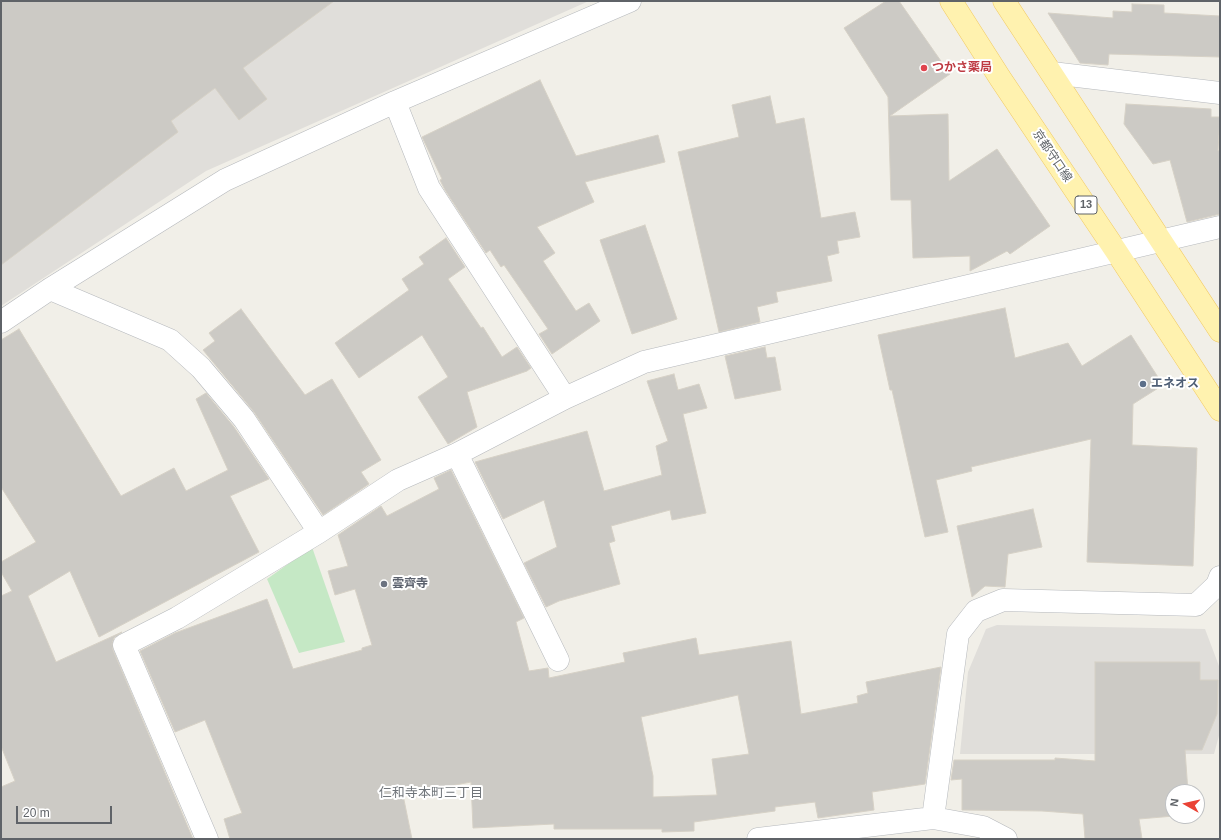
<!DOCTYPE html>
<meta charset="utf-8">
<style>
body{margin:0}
#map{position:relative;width:1221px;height:840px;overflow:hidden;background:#f1efe8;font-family:Helvetica,sans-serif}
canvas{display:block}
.frame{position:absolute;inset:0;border:2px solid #5f6368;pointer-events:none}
.north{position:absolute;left:1165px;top:784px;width:40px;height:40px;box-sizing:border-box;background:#fff;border:1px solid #bfc1c3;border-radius:50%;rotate:278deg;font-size:11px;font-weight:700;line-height:16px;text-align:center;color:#5f6368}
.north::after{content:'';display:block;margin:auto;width:14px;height:18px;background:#ea4335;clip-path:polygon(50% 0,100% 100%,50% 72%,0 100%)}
.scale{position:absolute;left:16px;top:806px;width:96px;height:18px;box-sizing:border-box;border:2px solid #5f6368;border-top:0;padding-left:5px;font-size:12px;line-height:14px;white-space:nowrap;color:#5f6368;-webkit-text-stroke:3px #fff;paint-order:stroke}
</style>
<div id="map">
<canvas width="1221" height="840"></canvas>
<div class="frame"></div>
<div class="north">N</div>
<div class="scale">20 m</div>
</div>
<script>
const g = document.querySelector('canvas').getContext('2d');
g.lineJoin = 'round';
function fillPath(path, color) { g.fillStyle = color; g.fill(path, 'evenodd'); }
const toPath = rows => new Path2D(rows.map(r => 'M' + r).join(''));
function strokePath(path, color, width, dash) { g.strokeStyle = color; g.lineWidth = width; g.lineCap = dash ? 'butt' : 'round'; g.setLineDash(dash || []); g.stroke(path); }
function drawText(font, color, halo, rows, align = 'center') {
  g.font = font + ' Helvetica,"Noto Sans JP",sans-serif'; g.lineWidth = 4; g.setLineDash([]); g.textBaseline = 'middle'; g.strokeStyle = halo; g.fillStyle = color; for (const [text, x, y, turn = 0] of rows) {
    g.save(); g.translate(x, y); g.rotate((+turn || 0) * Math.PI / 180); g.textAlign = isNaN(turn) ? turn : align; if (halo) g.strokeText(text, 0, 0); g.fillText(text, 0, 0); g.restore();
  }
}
fillPath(toPath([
 [1,1,589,1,206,171,1,306],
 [997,625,1205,629,1219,666,1220,681,1220,732,1214,754,960,754,968,672,986,629]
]), '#e0deda');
fillPath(toPath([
 [312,547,345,642,299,653,267,579]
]), '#c5e8c5');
const building = toPath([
 [1,1,334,1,243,68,267,99,239,120,215,88,171,121,178,132,1,265,1,1],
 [886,1,899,1,950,74,890,116,948,114,949,181,997,149,1050,226,1010,254,1007,251,970,271,970,256,913,258,911,200,891,200,888,97,844,28,886,1],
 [1132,4,1164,5,1164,13,1220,16,1220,57,1109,54,1108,65,1080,63,1048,13,1113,18,1113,11,1132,12,1132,4],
 [540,80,576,156,658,135,665,162,585,182,594,202,537,227,555,253,543,261,576,311,589,303,600,321,552,354,539,334,548,329,504,265,501,267,490,250,486,253,445,190,440,180,442,179,422,137,540,80],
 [770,96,776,124,804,118,821,218,855,212,860,237,837,241,839,253,827,256,832,281,776,292,778,302,757,307,760,322,719,332,678,152,739,137,732,105,770,96],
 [1126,104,1211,109,1211,117,1220,117,1218,151,1220,150,1220,214,1187,222,1170,160,1153,164,1124,124,1126,104],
 [645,225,677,319,632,334,600,240,645,225],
 [446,238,465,267,448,279,481,328,483,327,502,357,517,347,531,368,527,371,467,392,477,427,448,444,418,397,448,377,422,335,359,378,335,343,409,290,402,279,424,264,419,257,446,238],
 [1005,308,1015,358,1068,343,1082,366,1131,335,1163,385,1133,404,1132,445,1197,448,1193,566,1087,562,1091,439,971,467,972,471,936,480,948,532,925,537,892,390,890,390,878,335,1005,308],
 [241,309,305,395,332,379,381,460,361,472,369,484,323,515,254,412,203,350,215,341,209,333,241,309],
 [19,329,121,496,174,468,186,491,228,470,196,399,206,393,234,427,269,479,230,496,259,552,99,637,70,571,28,596,56,662,122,632,114,638,112,644,113,650,193,839,1,839,1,787,15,781,1,746,1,596,12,591,1,572,1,562,36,542,1,487,1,340,19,329],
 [765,347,767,358,775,357,781,390,735,399,725,356,765,347],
 [674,374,678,390,699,384,707,408,683,414,706,513,672,520,670,510,611,526,615,541,609,543,620,584,559,601,546,607,524,563,557,547,544,500,503,519,475,462,587,431,604,491,662,475,656,446,668,441,647,381,674,374],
 [451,470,524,618,516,622,529,671,548,668,549,678,625,662,623,653,696,638,699,655,791,641,801,714,858,703,857,696,868,693,866,682,941,667,925,784,872,792,874,810,818,818,815,802,775,807,775,811,694,822,694,831,662,832,662,829,554,829,554,824,473,828,471,782,403,795,412,839,230,839,224,819,242,813,205,720,175,732,140,651,175,633,267,599,293,669,362,650,362,648,372,645,355,589,335,595,328,571,348,566,338,535,381,506,387,516,439,489,434,478,451,470],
 [738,695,749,754,712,759,717,795,653,797,653,776,641,717,738,695],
 [1033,509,1042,547,1008,554,1005,587,985,586,972,597,957,526,1033,509],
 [1095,662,1200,662,1200,680,1218,680,1217,714,1202,750,1185,750,1188,792,1173,792,1173,816,1174,816,1139,819,1142,839,1085,839,1083,814,1042,811,962,810,962,779,951,780,954,760,1055,760,1055,758,1095,761,1095,662]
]);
fillPath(building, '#cccac5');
strokePath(building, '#d6d1c6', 1);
const minor = toPath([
 [1052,73,1220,93],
 [395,102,429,188,565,398],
 [50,289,170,340,201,368,244,419,319,532],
 [1,322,50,289,225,180,395,102,630,1],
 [457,454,558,660],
 [933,818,958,634,976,611,1003,600,1196,605,1217,585,1220,577],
 [207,839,124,645,177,618,319,532,398,480,457,454,565,398,644,362,1220,227],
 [758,839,933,818,983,827,1006,839]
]);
const major = toPath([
 [951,1,1000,78,1116,251,1220,410],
 [1004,1,1220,331]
]);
strokePath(minor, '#b5b8bc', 23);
strokePath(major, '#f2c960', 23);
strokePath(minor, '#fff', 22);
strokePath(major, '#fff2af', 22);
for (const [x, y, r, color] of [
 [924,68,4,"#e0444e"],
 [1143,384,4,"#5c6f8a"],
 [384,584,4,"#6b7280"]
]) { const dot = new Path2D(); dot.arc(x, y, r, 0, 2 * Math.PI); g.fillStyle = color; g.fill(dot); strokePath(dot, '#fff', 1.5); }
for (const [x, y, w] of [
 [1086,205,22]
]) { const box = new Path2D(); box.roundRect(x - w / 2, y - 9, w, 18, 3); g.fillStyle = '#fff'; g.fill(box); strokePath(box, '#5f6368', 1); }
drawText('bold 11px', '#5f6368', null, [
 ["13",1086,205]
]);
drawText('bold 12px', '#be3a42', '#fff', [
 ["つかさ薬局",932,68]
], 'left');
drawText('12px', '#5f6368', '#fff', [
 ["京都守口線",1052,156,56]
]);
drawText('bold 12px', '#4e5e75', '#fff', [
 ["エネオス",1151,384]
], 'left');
drawText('bold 12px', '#5b616d', '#fff', [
 ["雲齊寺",392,584]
], 'left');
drawText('13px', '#70757a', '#fff', [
 ["仁和寺本町三丁目",431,793]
]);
</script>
